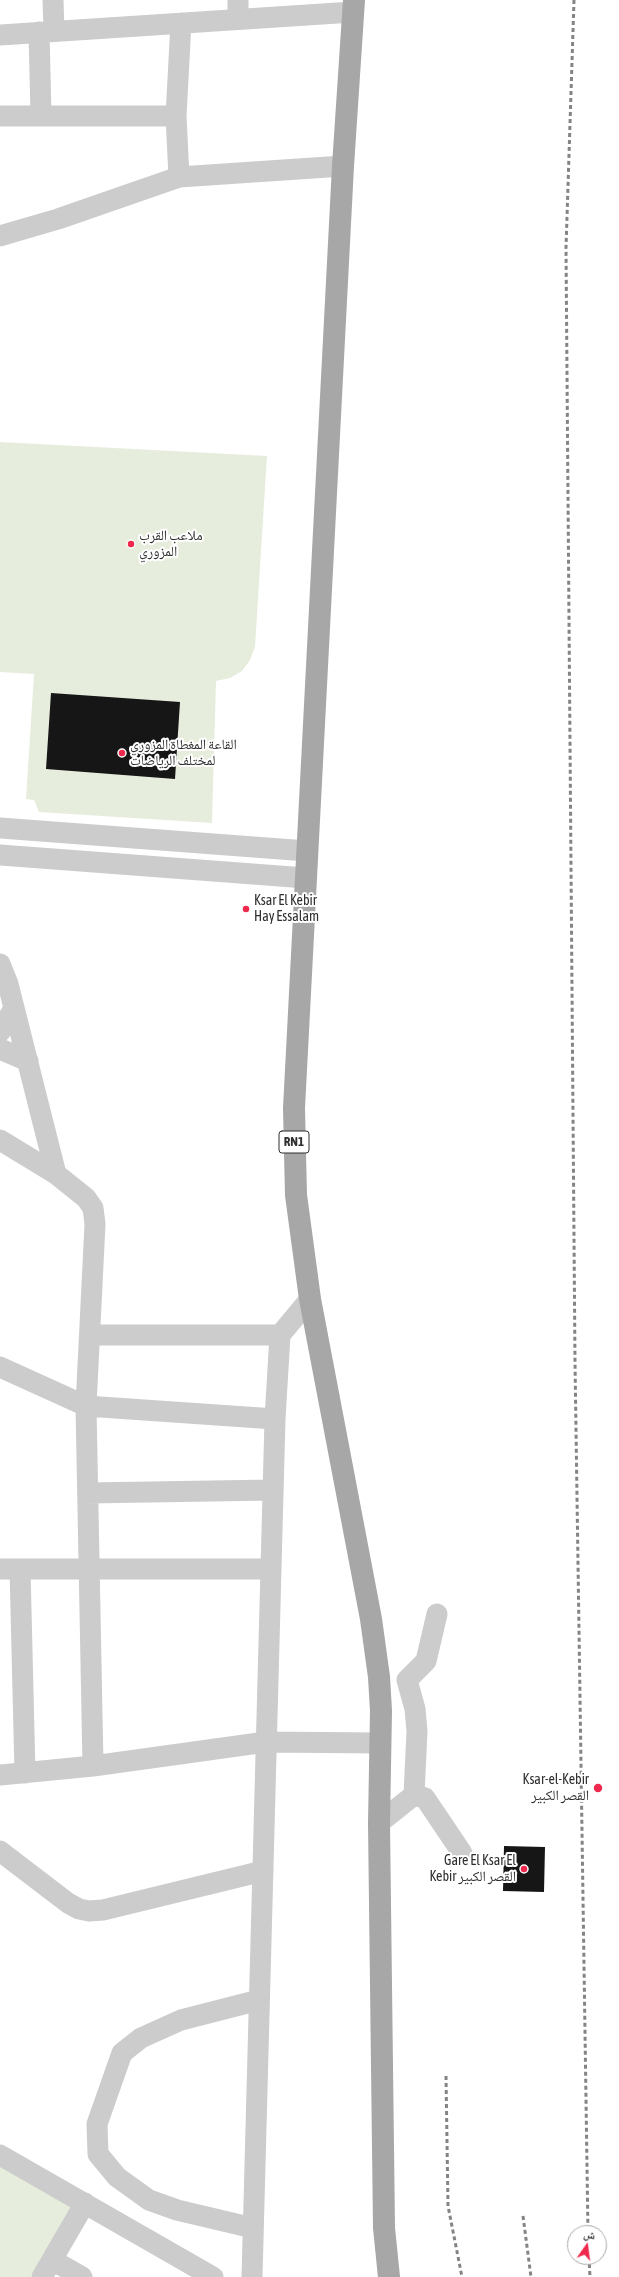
<!DOCTYPE html>
<meta charset="utf-8">
<style>
body{margin:0}
#map{position:relative;width:619px;height:2277px;overflow:hidden;background:#fff;font-family:"Asap Condensed","Noto Naskh Arabic",sans-serif}
canvas{display:block}
.north{position:absolute;left:567px;top:2225px;width:40px;height:40px;box-sizing:border-box;background:#fff;border:1px solid #acacac;border-radius:50%;rotate:14deg;font-size:11px;font-weight:700;line-height:16px;text-align:center;color:#2f2f2f}
.north::after{content:'';display:block;margin:auto;width:14px;height:18px;background:#ee294d;clip-path:polygon(50% 0,100% 100%,50% 72%,0 100%)}
</style>
<div id="map">
<canvas width="619" height="2277"></canvas>
<div class="north">ش</div>
</div>
<script>
const g = document.querySelector('canvas').getContext('2d');
g.lineJoin = 'round';
function fillPath(path, color) { g.fillStyle = color; g.fill(path, 'evenodd'); }
const toPath = rows => new Path2D(rows.map(r => 'M' + r).join(''));
function strokePath(path, color, width, dash) { g.strokeStyle = color; g.lineWidth = width; g.lineCap = dash ? 'butt' : 'round'; g.setLineDash(dash || []); g.stroke(path); }
function drawText(font, color, halo, rows, align = 'center') {
  g.font = font + ' "Asap Condensed","Noto Naskh Arabic",sans-serif'; g.lineWidth = 4; g.setLineDash([]); g.textBaseline = 'middle'; g.strokeStyle = halo; g.fillStyle = color; for (const [text, x, y, turn = 0] of rows) {
    g.save(); g.translate(x, y); g.rotate((+turn || 0) * Math.PI / 180); g.textAlign = isNaN(turn) ? turn : align; if (halo) g.strokeText(text, 0, 0); g.fillText(text, 0, 0); g.restore();
  }
}
fillPath(toPath([
 [0,442,267,456,255,647,250,660,242,671,230,678,216,681,212,823,39,812,34,800,26,799,34,674,0,672],
 [0,2164,73,2206,31,2277,0,2277]
]), '#e7eddc');
fillPath(toPath([
 [51,693,180,702,175,779,46,769],
 [504,1846,545,1847,544,1892,503,1891]
]), '#161616');
strokePath(toPath([
 [53,0,54,31],
 [238,0,238,19],
 [39,32,41,115],
 [0,35,353,12],
 [0,116,176,116,179,177,343,166],
 [176,116,181,23],
 [0,236,58,219,179,177],
 [0,828,307,851],
 [0,855,306,878],
 [0,964,8,984,56,1174],
 [0,1032,14,1008],
 [0,1049,28,1061],
 [0,1140,56,1174,86,1198,93,1208,95,1224,86,1406,93,1766],
 [90,1335,280,1335,310,1299],
 [0,1367,86,1406,275,1419],
 [88,1493,273,1490],
 [0,1569,271,1569],
 [20,1569,25,1773],
 [437,1614,426,1661,407,1680,415,1709,417,1731,414,1795,425,1798,462,1853],
 [0,1775,93,1766,266,1742,380,1743],
 [379,1823,414,1795],
 [0,1851,68,1903,79,1909,89,1911,103,1910,263,1871],
 [0,2155,213,2277],
 [253,2228,177,2210,149,2200,117,2177,98,2154,97,2124,122,2053,141,2038,181,2020,259,2000],
 [52,2260,82,2277],
 [42,2277,85,2203],
 [252,2277,275,1419,280,1335]
]), '#ccc', 21);
strokePath(toPath([
 [354,0,343,166,306,878,294,1108,295,1153,296,1195,310,1299,371,1619,379,1677,381,1711,379,1823,384,2228,389,2277]
]), '#a7a7a7', 22);
strokePath(toPath([
 [574,0,566,248,575,1362,588,2233],
 [446,2076,448,2206,462,2277],
 [523,2216,531,2277],
 [589,2257,590,2277]
]), '#848484', 3, [4, 3]);
for (const [x, y, r, color] of [
 [131,544,4,"#ee294d"],
 [122,753,4,"#ee294d"],
 [246,909,4,"#ee294d"],
 [598,1788,5,"#ee294d"],
 [524,1869,4,"#ee294d"]
]) { const dot = new Path2D(); dot.arc(x, y, r, 0, 2 * Math.PI); g.fillStyle = color; g.fill(dot); strokePath(dot, '#fff', 1.5); }
for (const [x, y, w] of [
 [294,1142,30]
]) { const box = new Path2D(); box.roundRect(x - w / 2, y - 11, w, 22, 3); g.fillStyle = '#fff'; g.fill(box); strokePath(box, '#2f2f2f', 1); }
drawText('bold 13px', '#2f2f2f', null, [
 ["RN1",294,1142]
]);
drawText('14px', '#2f2f2f', '#fff', [
 ["ملاعب القرب",139,536],
 ["المزوري",139,552],
 ["القاعة المغطاة المزوري",130,745],
 ["لمختلف الرياضات",130,761],
 ["Ksar El Kebir",254,901],
 ["Hay Essalam",254,917],
 ["Ksar-el-Kebir",589,1780,"right"],
 ["القصر الكبير",589,1796,"right"],
 ["Gare El Ksar El",516,1861,"right"],
 ["Kebir القصر الكبير",516,1877,"right"]
], 'left');
</script>
